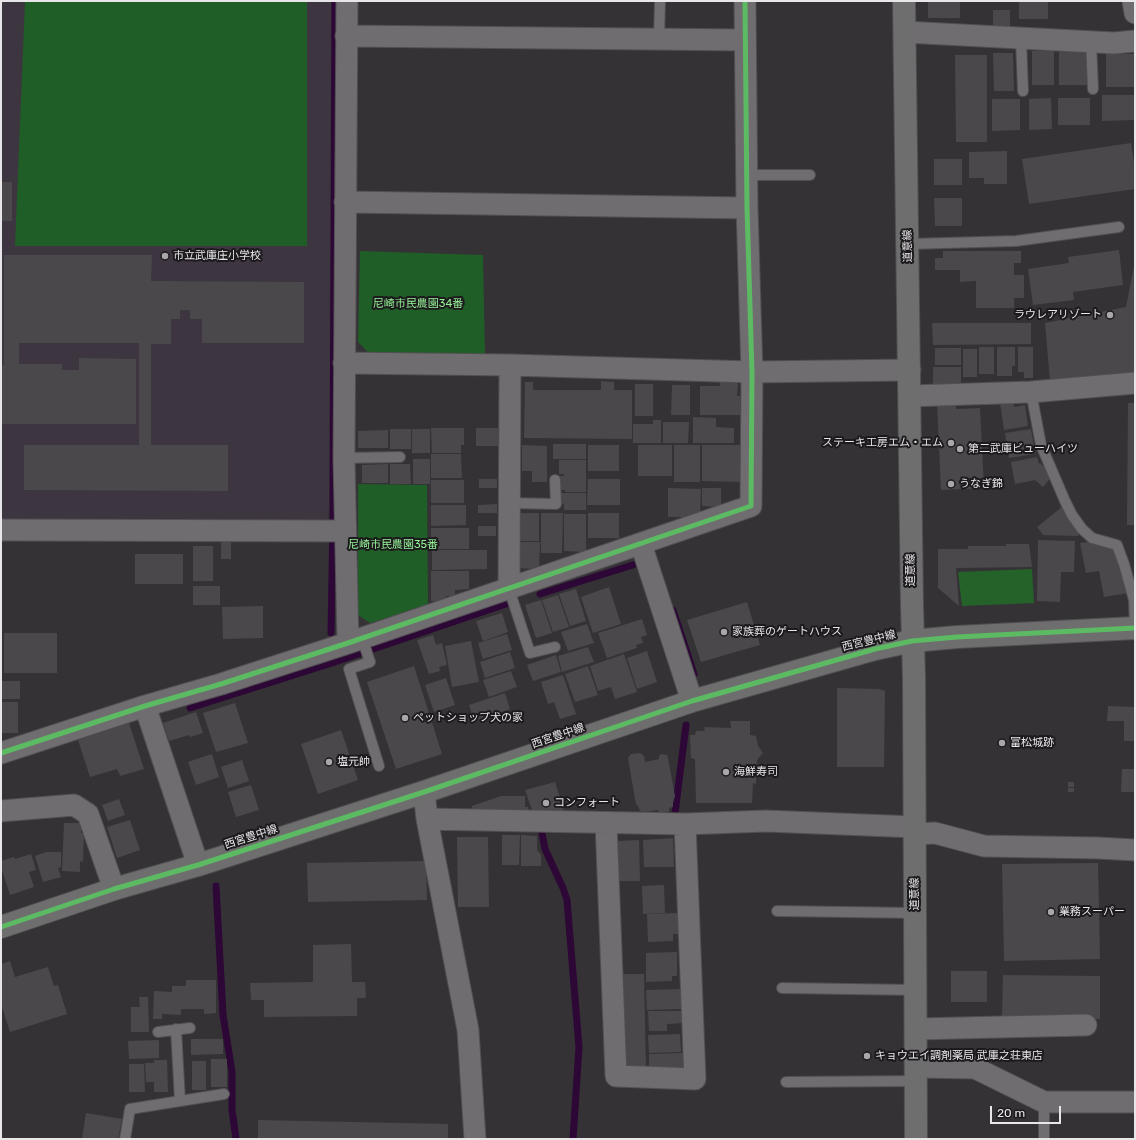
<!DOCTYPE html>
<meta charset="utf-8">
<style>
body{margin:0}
#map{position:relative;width:1136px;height:1140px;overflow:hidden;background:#353236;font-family:Rubik,sans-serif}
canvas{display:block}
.frame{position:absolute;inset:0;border:2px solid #e8e6e9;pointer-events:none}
.scale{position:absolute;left:990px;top:1106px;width:71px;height:18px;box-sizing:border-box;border:2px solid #e8e6e9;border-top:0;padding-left:5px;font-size:12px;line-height:14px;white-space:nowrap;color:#e8e6e9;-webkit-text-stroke:3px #1c1a1d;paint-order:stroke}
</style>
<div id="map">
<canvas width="1136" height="1140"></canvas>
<div class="frame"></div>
<div class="scale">20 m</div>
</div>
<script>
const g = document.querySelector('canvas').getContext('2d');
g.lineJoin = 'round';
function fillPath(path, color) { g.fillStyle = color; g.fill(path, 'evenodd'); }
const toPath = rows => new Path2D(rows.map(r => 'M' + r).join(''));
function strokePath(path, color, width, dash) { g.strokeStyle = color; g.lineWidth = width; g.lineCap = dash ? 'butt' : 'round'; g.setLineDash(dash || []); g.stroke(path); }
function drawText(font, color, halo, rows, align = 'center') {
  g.font = font + ' Rubik,"Noto Sans JP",sans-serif'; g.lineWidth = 4; g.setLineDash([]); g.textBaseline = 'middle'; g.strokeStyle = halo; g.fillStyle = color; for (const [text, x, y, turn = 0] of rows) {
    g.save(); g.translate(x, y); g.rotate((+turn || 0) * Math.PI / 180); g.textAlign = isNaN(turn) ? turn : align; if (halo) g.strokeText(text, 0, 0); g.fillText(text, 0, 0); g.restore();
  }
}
fillPath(toPath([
 [1,1,331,1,329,510,327,520,1,523]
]), '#3d353f');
fillPath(toPath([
 [25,1,307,1,307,246,15,246],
 [360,251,483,255,485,356,371,355,358,342],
 [358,484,427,485,428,605,370,623,358,615]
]), '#1f5e26');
fillPath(toPath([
 [1032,569,1034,603,962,606,958,572]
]), '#24622a');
strokePath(toPath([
 [540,594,636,564],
 [673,610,694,674],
 [331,633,333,517,335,1],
 [190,708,332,663,506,604],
 [675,813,686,725],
 [542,833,545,849,563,888,567,900,579,1047,573,1139],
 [216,886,223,1015,232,1072,232,1110,236,1139]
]), '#2d0736', 7);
fillPath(toPath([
 [928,1,960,1,960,18,928,18],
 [1019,1,1048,1,1048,19,1019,19],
 [993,10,1010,10,1010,27,993,27],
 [1032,51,1054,51,1054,85,1032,85],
 [1059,52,1087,52,1087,85,1059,85],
 [993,53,1013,53,1014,91,994,91],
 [1106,54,1135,54,1135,87,1106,87],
 [955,55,987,55,987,142,956,142],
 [1102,95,1135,95,1135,120,1102,121],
 [1051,98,1052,129,1029,130,1029,99],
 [1058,98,1090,98,1090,125,1058,125],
 [992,99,1020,99,1020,130,992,131],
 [1131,143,1135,169,1135,189,1029,204,1022,159],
 [1007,151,1007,184,984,184,984,178,969,178,969,152],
 [934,159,962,159,962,185,934,185],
 [1,182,12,182,12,221,1,221],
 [934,198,962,198,962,226,935,226],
 [1119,250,1123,285,1073,292,1074,300,1033,305,1028,269,1069,263,1068,257],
 [943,251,1021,251,1021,263,1014,263,1014,275,1024,275,1024,298,1014,298,1014,308,976,308,976,281,960,282,960,270,935,270,935,258,943,258],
 [4,255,152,255,151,281,304,282,304,343,202,343,202,319,190,319,190,310,180,310,180,319,171,319,171,344,151,344,151,445,228,445,228,491,24,490,24,445,139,445,139,343,19,343,19,364,62,364,62,370,79,370,79,358,136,359,136,424,1,424,1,365,4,365],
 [1134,266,1135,372,1050,381,1045,323,1126,307],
 [932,323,1031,323,1031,344,933,345],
 [979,347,994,347,994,374,979,374],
 [997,347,1015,347,1015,366,1012,366,1012,376,997,376],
 [1018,347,1033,347,1033,378,1024,378,1024,372,1018,372],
 [935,348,961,348,961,365,935,365],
 [963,349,977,349,977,377,963,377],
 [933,367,961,367,961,385,933,385],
 [720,379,732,379,738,384,737,396,740,396,740,415,700,415,700,386,720,386],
 [601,381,614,382,614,390,632,390,632,439,524,438,525,382,533,382,533,390,601,390],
 [635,384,653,384,653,416,635,416],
 [672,385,690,385,690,415,671,415],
 [1014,401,1014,407,1025,405,1028,426,1004,430,1000,403],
 [956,402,956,409,980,408,984,488,941,490,937,403],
 [1128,403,1135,403,1135,525,1127,525],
 [693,417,716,418,716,427,734,428,734,443,693,443],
 [653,420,661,420,661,443,633,443,633,424,653,424],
 [663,422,689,422,688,443,663,443],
 [431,428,464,428,464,445,461,445,461,453,432,453],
 [476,428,498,428,498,446,476,446],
 [390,429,411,429,411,449,390,449],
 [412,429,430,429,430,453,412,453],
 [1031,429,1035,454,1009,458,1005,433],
 [388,430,388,448,358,448,358,431],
 [553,444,586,444,586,459,553,459],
 [522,445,547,446,547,482,532,482,532,471,522,471],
 [588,445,619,445,619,471,588,471],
 [638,445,672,445,672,476,638,476],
 [674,445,700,445,700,482,674,482],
 [702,445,740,445,740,482,702,481],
 [431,454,461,454,462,478,431,478],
 [1037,457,1039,464,1040,463,1053,475,1043,487,1035,480,1015,484,1011,462],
 [413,459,430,459,430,484,413,484],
 [559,460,586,460,586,476,564,476,564,474,559,474],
 [388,464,388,483,362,483,362,465],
 [390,464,410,464,411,484,390,484],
 [559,476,586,476,586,492,565,492,565,490,559,490],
 [479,479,497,479,497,488,479,488],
 [588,479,620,479,620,505,587,505],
 [431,480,464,480,464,503,431,503],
 [668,488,701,489,700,517,668,517],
 [702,488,721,488,721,507,702,506],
 [558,493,586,493,586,510,564,510,564,504,558,503],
 [497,504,497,513,478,513,478,505],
 [431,505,466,505,466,525,431,526],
 [1062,507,1080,529,1078,536,1043,535,1037,527],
 [515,513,539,513,539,541,514,541],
 [541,513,563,513,562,553,541,553],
 [588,513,619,513,619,538,588,538],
 [564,514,586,514,586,552,564,551],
 [478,526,496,526,496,536,478,536],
 [431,528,469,528,469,549,431,549],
 [1038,540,1075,541,1074,572,1061,572,1060,602,1037,601],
 [1096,541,1116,548,1129,593,1104,597,1099,571,1086,573,1080,543],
 [221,542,231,542,231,559,221,559],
 [516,542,540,542,539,567,537,567,537,569,516,568],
 [1006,544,1029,544,1032,567,956,568,959,606,938,588,938,549,968,549,968,546,1006,546],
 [193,546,213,546,213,581,193,581],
 [432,550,487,550,487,569,432,570],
 [135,554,183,554,183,584,135,584],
 [431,571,469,571,469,589,455,590,455,596,446,596,445,599,438,601,431,601],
 [193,586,220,586,220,605,193,605],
 [609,587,621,624,593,633,581,597],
 [576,589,586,621,570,626,559,594],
 [558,595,569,627,553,632,542,600],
 [541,600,552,633,536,638,525,605],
 [747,602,760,645,701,662,687,620],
 [263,606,263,638,223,639,222,607],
 [502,613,508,632,483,641,476,621],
 [642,619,647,635,641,637,643,643,636,645,637,648,607,658,598,633],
 [587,624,594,643,568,651,561,632],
 [4,633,57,633,57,673,4,673],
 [507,634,512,650,483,659,478,643],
 [433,635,436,645,442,643,447,665,439,667,440,671,429,674,417,640],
 [471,641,479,682,452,687,445,646],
 [588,647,594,662,562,672,558,656],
 [647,651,657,682,637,689,627,658],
 [510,652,515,668,485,678,480,662],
 [624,654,637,692,615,699,611,687,598,691,590,666],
 [556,655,561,672,533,681,527,665],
 [414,666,442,754,396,769,367,682],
 [588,666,598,695,575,702,565,674],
 [511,671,517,687,489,697,483,680],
 [563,675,576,714,560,719,554,702,548,704,541,682],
 [446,678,455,705,434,712,425,685],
 [1,681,20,681,20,699,1,699],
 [837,688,879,689,885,691,884,767,837,767],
 [505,693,510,709,474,721,469,705],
 [1,702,18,702,18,733,1,733],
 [235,703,248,743,216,752,203,713],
 [1108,706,1135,707,1135,741,1124,741,1124,721,1107,721],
 [196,712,203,733,190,737,189,735,169,741,163,723],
 [730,721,750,721,750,735,756,736,758,746,763,753,757,760,756,784,753,783,752,803,696,803,695,759,691,758,690,735,695,735,696,731,705,731,704,727,731,728],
 [129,723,144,769,120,776,117,769,90,777,78,740],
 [341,730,358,780,318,794,301,744],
 [640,753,644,756,645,762,659,759,659,756,661,754,667,755,668,758,675,796,673,803,673,807,669,808,669,811,668,812,659,813,658,810,645,812,640,811,637,804,636,805,628,758,631,754],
 [212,754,219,777,196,785,188,762],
 [242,760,249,781,228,788,221,767],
 [1122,769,1135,769,1135,792,1121,792],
 [555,782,566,816,534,816,525,790],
 [1068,782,1074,782,1074,787,1068,787],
 [251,785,259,810,236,817,228,792],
 [1068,788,1074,788,1074,792,1068,792],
 [501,796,525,796,525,807,528,807,528,815,472,815,472,806],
 [119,799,125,815,108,821,102,805],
 [130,820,140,850,117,858,107,827],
 [64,823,82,823,81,833,84,833,83,862,80,861,80,872,62,871],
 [502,835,520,835,519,865,502,865],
 [521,835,537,836,537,850,541,855,541,866,521,866],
 [457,837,488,837,489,907,458,907],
 [673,838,674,867,644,867,643,840],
 [639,840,640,881,619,881,617,841],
 [46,852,61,852,61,867,58,868,61,877,43,882,35,856],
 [31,854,36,870,29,872,34,887,10,895,1,867,1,861,14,857,15,859],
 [426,861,427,900,308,902,307,863],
 [1098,863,1100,959,1004,961,1002,864],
 [664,885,665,913,643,914,642,886],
 [679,913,680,934,673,934,673,941,648,942,647,914],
 [351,944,352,982,365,982,366,998,357,998,357,1016,264,1017,264,1000,251,1000,250,983,313,982,313,945],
 [677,952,677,976,672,976,672,981,646,982,646,953],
 [10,961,15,977,48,967,54,986,58,985,67,1014,10,1032,1,1004,1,964],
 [951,971,987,971,987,1002,951,1002],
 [623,974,644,974,646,1070,631,1071,626,1065],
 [1003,975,1100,976,1100,1019,1002,1018],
 [186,980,216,980,216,1013,204,1014,204,1009,181,1009,181,1015,162,1014,162,1019,153,1019,154,991,172,992,172,986,186,986],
 [681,989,682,1009,647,1010,646,990],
 [139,997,148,997,149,1032,131,1032,131,1007,140,1007],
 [648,1011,683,1011,683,1023,667,1024,667,1031,649,1031],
 [680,1034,681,1052,649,1053,648,1035],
 [191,1039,223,1039,223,1054,191,1055],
 [159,1040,159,1058,129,1059,128,1041],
 [684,1053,684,1068,649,1074,649,1054],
 [211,1059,227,1059,227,1087,211,1087],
 [154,1060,167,1060,168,1092,154,1092,154,1082,146,1082,145,1063,154,1063],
 [192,1061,206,1061,206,1090,192,1090],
 [129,1064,144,1064,145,1092,129,1092],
 [86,1113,122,1119,118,1139,82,1139],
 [258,1120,448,1124,448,1139,258,1139]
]), '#4a484b');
const lane = toPath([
 [659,39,660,1],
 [1021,39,1023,91],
 [1091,42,1093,89],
 [747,175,810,175],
 [908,244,1016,241,1119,227],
 [1031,392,1041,445,1065,501,1072,515,1082,529,1092,538,1117,545,1124,564,1134,600,1135,628],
 [344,458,400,457],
 [510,503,556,504,555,480],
 [509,589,530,653,555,647],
 [362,638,370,662,349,669,379,766],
 [777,911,915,913],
 [782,988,916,990],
 [176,1029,180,1101],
 [158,1032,190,1028],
 [786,1082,916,1081],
 [1044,1102,1044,1139],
 [125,1139,130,1109,224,1094]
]);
const street = toPath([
 [347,1,344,458,348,643],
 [1133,1,1135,13],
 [905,32,1114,43,1135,41],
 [346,36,745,40],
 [345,202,747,208],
 [344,363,510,365,752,372,910,370],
 [910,396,1031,392,1135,383],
 [1,530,345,531],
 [641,544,692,701],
 [509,589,510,365],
 [145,706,198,865],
 [1,753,145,706,221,684,348,643,751,506,752,372,747,208,745,1],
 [424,792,427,819,468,1030,475,1139],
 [1,811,74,805,88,814,114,889],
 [427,819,685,824,766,821,915,827],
 [606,823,616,1076,695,1079,685,824],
 [915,834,935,833,984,846,1098,848,1135,850],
 [916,1029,1086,1025],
 [916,1067,975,1068,1044,1102,1132,1102]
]);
const secondary = toPath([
 [904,1,912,606,914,677,916,1139],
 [1,927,114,889,198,865,424,792,692,701,875,649,912,641,957,637,1135,628]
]);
strokePath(lane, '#514f52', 12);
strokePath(street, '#514f52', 23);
strokePath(secondary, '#514f52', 24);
strokePath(lane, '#6f6d6f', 10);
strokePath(street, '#6f6d6f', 21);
strokePath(secondary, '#6f6e6f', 22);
strokePath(toPath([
 [1,753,145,706,221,684,348,643,751,506,752,372,747,208,745,1],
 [1,927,114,889,198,865,424,792,692,701,875,649,912,641,957,637,1135,628]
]), '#5cba63', 5);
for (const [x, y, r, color] of [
 [165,256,4,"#a9a7aa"],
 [1110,315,4,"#a9a7aa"],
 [951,443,4,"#a9a7aa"],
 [960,449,4,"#a9a7aa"],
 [951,484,4,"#a9a7aa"],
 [724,632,4,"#a9a7aa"],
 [405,718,4,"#a9a7aa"],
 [1002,743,4,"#a9a7aa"],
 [329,762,4,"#a9a7aa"],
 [726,772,4,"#a9a7aa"],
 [546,803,4,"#a9a7aa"],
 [1051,912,4,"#a9a7aa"],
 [867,1056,4,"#a9a7aa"]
]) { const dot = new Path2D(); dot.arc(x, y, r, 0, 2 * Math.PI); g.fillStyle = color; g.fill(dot); strokePath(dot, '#1c1a1d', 1.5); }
drawText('11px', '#e8e6e9', '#1c1a1d', [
 ["道意線",908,246,-91],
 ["道意線",911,570,-90],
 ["西宮豊中線",869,641,-14],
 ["西宮豊中線",558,736,-19],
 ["西宮豊中線",251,837,-18],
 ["道意線",915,894,-90]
]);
drawText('11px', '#e8e6e9', '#1c1a1d', [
 ["市立武庫庄小学校",173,256],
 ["ラウレアリゾート",1102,315,"right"],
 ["ステーキ工房エム・エム",943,443,"right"],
 ["第二武庫ビューハイツ",968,449],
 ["うなぎ錦",959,484],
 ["家族葬のゲートハウス",732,632],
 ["ペットショップ犬の家",413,718],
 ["富松城跡",1010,743],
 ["塩元帥",337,762],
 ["海鮮寿司",734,772],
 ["コンフォート",554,803],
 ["業務スーパー",1059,912],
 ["キョウエイ調剤薬局 武庫之荘東店",875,1056]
], 'left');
drawText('11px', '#95f397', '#1c1a1d', [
 ["尼崎市民農園34番",418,304],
 ["尼崎市民農園35番",393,545]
]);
</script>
